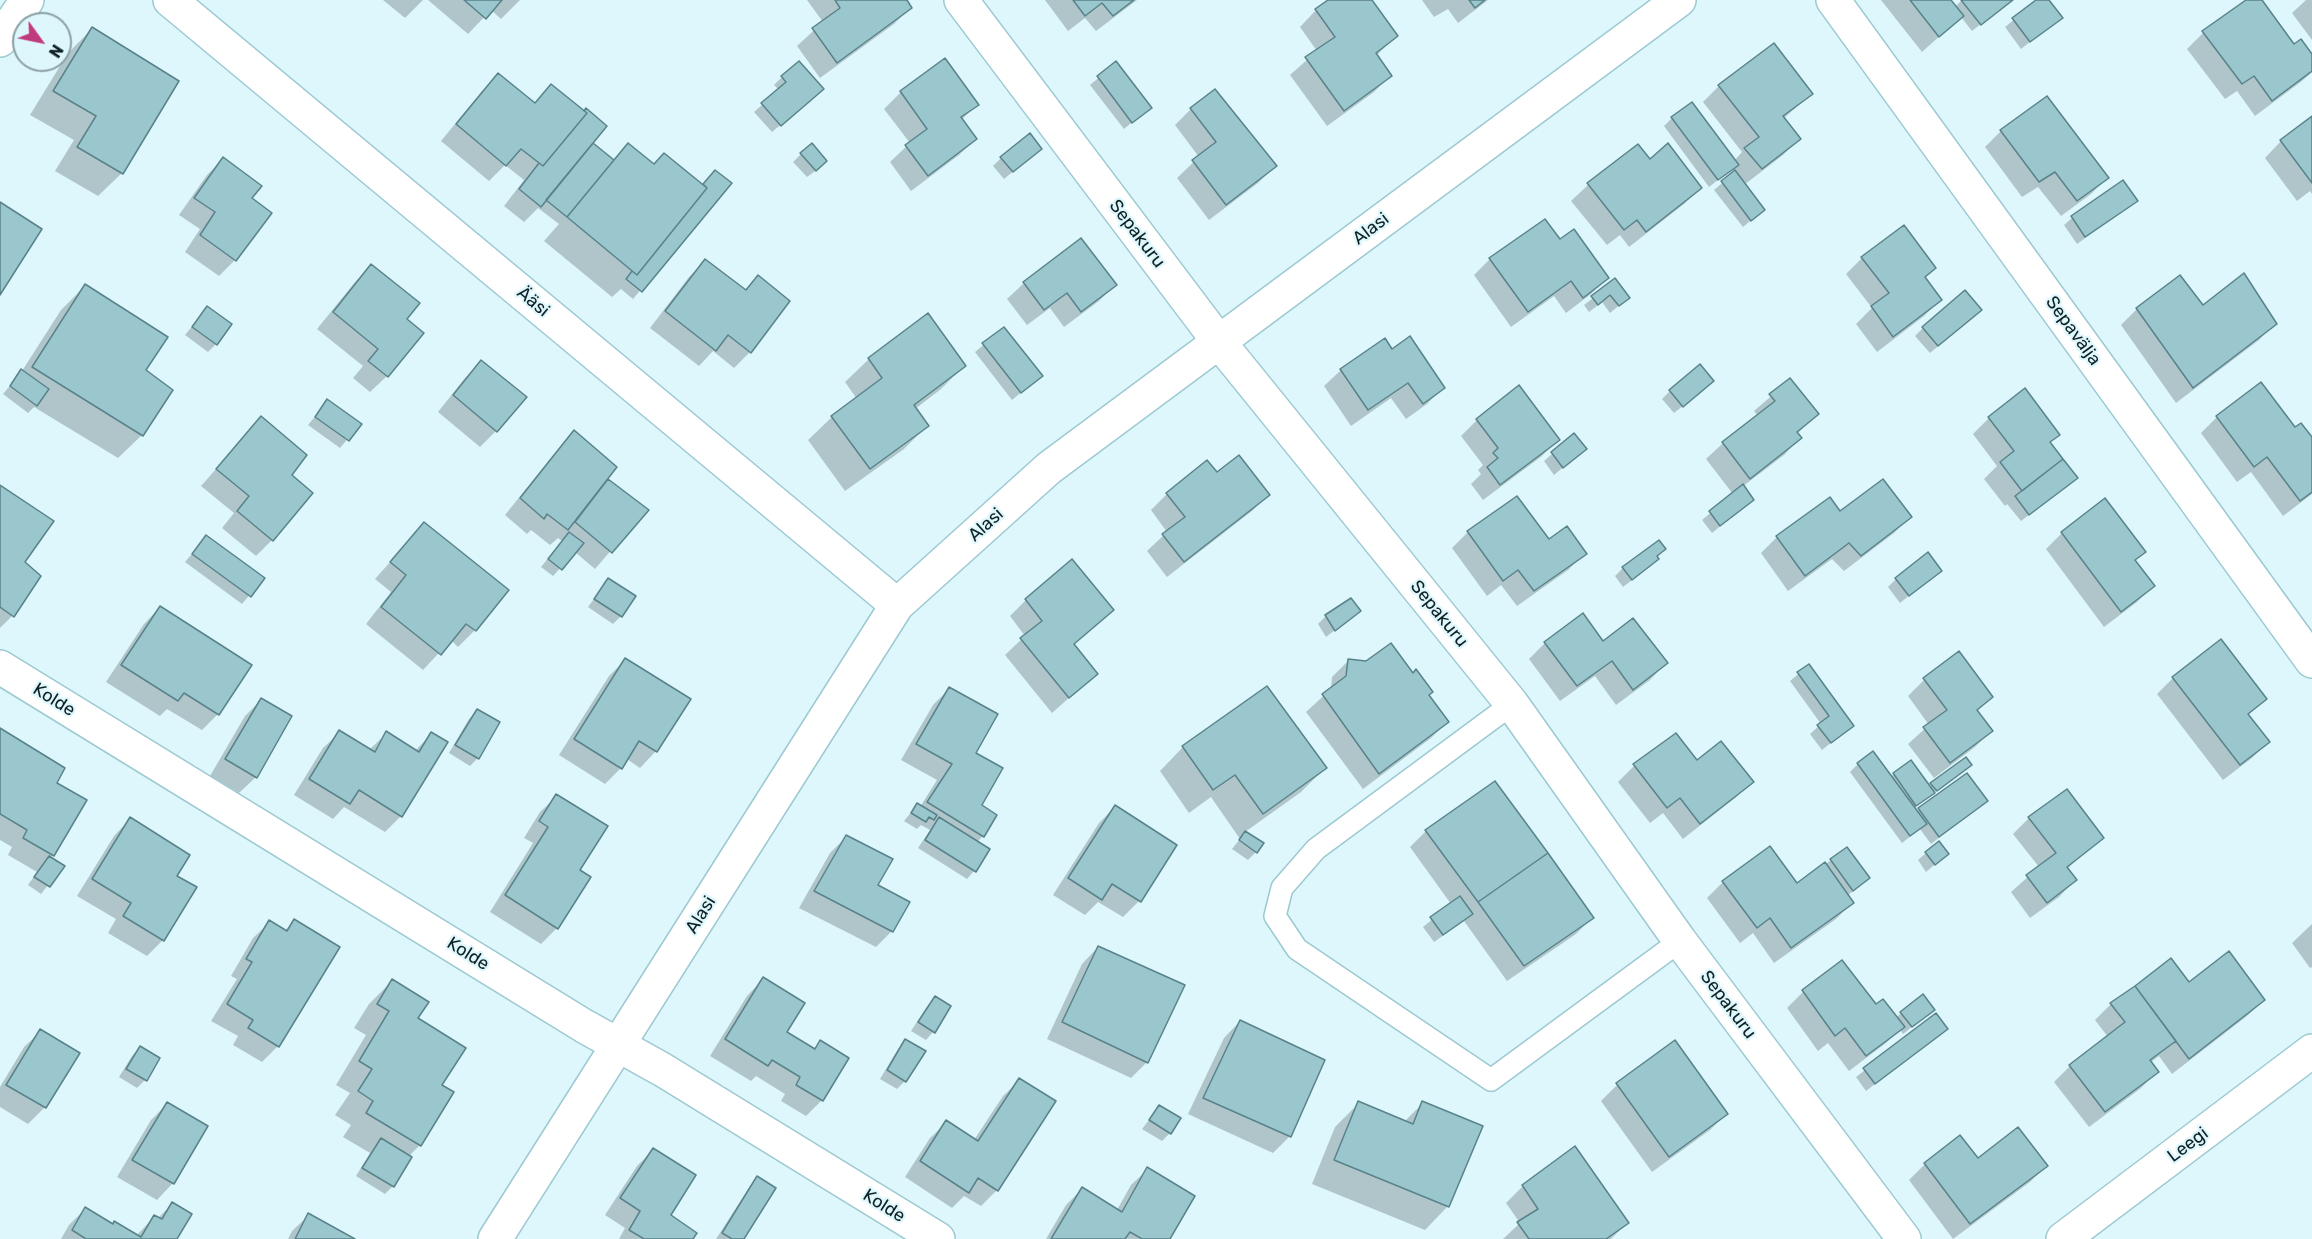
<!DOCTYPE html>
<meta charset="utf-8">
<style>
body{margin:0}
#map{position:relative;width:2312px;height:1239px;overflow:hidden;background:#ddf7fc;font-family:Rubik,sans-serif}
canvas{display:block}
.north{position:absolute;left:12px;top:12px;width:60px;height:60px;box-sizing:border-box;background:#ddf7fc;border:2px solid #8ba1a5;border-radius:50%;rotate:123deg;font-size:16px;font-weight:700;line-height:24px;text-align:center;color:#0f2023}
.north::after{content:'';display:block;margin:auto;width:21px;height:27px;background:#c03b7e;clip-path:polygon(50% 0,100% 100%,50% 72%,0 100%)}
</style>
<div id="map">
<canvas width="2312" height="1239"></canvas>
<div class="north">N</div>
</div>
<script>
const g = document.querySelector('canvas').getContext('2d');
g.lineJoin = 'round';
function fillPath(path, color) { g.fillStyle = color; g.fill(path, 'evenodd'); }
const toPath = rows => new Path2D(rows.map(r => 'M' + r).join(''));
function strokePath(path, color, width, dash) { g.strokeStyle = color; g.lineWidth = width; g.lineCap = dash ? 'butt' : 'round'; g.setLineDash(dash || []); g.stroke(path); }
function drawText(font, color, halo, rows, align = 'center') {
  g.font = font + ' Rubik,sans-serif'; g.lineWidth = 4.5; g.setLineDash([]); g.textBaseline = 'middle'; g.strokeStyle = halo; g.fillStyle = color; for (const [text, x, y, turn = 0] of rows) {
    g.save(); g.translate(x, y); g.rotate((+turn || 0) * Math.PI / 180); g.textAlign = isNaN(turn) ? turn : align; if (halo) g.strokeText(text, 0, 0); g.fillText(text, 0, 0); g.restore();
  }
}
fillPath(toPath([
 [383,0,423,0,405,18],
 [428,0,520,0,501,19,491,10,468,34],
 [807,0,905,0,910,8,894,24,820,78,797,46,823,22],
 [1045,0,1137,0,1096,31,1085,18,1068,31],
 [1331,0,1370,0,1396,36,1376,56,1390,76,1374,92,1327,126,1290,75,1317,51,1300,27,1316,10],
 [1422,0,1488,0,1458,23,1448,9,1434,17],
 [1881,0,1949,0,1955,7,1962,0,2011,0,1972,31,1961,17,1922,52],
 [2038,0,2047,0,2061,17,2021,49,2005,27],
 [2249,0,2260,0,2294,46,2312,57,2312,72,2302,81,2255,116,2237,91,2225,99,2187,49,2203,33],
 [2306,0,2312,0,2312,40,2292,13],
 [92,29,122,173,98,196,55,171,74,140,30,115,68,53],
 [944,60,977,105,961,120,975,139,959,155,911,191,890,162,910,143,884,109,901,92],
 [1116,63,1150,107,1124,129,1090,85],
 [498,75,534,104,551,86,586,149,612,161,629,145,653,165,702,186,707,179,729,183,633,299,621,289,612,297,544,241,559,224,538,208,524,222,504,206,524,180,505,165,489,181,441,141,482,91],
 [782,77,814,97,772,132,754,112,779,90,774,85],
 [1719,86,1811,94,1783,119,1799,139,1783,155,1744,185,1763,210,1743,227,1714,190,1735,172,1732,169,1709,187,1664,126,1672,118,1734,161,1742,152,1703,102],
 [1191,109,1275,166,1258,183,1209,220,1177,178,1199,157,1175,125],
 [2312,118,2312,194,2310,191,2297,201,2265,158,2281,141],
 [2001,131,2107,178,2091,194,2061,216,2038,187,2022,197,1985,147],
 [1638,146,1649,161,1700,188,1684,204,1629,247,1620,235,1607,245,1571,201,1588,185],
 [801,154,818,169,807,177,793,162],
 [1032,156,1004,179,993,166,1001,158],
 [223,159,249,199,235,260,219,276,185,252,200,229,179,215,207,175],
 [2136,200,2128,208,2077,244,2064,225,2072,218],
 [1081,240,1115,285,1099,301,1064,327,1050,308,1027,325,1007,299,1024,283],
 [1559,241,1607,278,1591,294,1566,313,1554,296,1511,327,1474,275,1490,259],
 [1862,258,1934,268,1924,278,1940,300,1924,316,1877,352,1856,324,1872,308,1846,274],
 [705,261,744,291,758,277,788,302,750,352,734,368,713,351,699,366,650,328,689,277],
 [371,266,405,319,422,333,387,376,370,392,353,378,363,366,317,329,355,282],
 [1615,281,1628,298,1610,313,1602,302,1589,312,1584,305],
 [85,286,143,370,142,435,118,458,34,407,28,413,3,394,22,371,61,310],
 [207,308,216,344,208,352,185,335],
 [2203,308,2275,323,2259,340,2176,403,2121,325,2137,309],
 [1972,318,1930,353,1915,336,1923,328],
 [1003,329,1041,376,1012,400,975,352],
 [1392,351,1443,388,1427,404,1406,419,1391,398,1351,426,1324,386,1341,370],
 [869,359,964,366,941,389,915,409,927,426,904,449,845,491,808,440,832,417,857,399,845,382],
 [481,362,496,431,480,447,438,412,465,378],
 [1790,380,1817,414,1797,434,1800,438,1784,455,1742,487,1752,500,1712,533,1702,520,1733,494,1706,459,1723,443,1758,416,1754,411],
 [1704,389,1674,413,1662,399,1670,391],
 [328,401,360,424,340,448,308,425],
 [2217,417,2295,429,2312,440,2312,494,2283,516,2251,472,2237,482,2201,433],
 [261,418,290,475,272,540,256,556,222,528,234,513,201,486],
 [1989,418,2058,434,2049,443,2068,485,2021,521,2007,504,2005,506,1984,479,1997,466,1973,434],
 [1477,420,1558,439,1542,456,1483,500,1471,484,1481,474,1478,470,1483,465,1461,436],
 [574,432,606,479,646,510,595,569,575,552,553,576,541,567,562,541,558,538,550,545,531,530,527,534,505,515,558,449],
 [1574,435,1585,449,1554,475,1544,461],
 [1217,475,1268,495,1252,511,1167,577,1147,551,1167,532,1151,510,1167,494],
 [0,487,23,562,12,616,0,628],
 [1840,513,1910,517,1894,533,1844,571,1832,559,1788,591,1761,553,1777,537],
 [424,524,507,590,475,630,458,647,451,640,423,670,366,624,391,592,375,579],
 [1468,532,1585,553,1568,570,1517,606,1501,585,1487,596,1452,548],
 [2062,533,2144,551,2134,561,2153,586,2137,602,2104,627,2046,549],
 [206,537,263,579,242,604,185,562],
 [1664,549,1649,567,1623,587,1615,576,1623,568],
 [1940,571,1900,603,1888,587,1896,579],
 [608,580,621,616,613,624,588,607],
 [1026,600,1112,610,1073,645,1096,674,1052,713,1005,655,1025,636,1010,616],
 [160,607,218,714,202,730,167,709,160,716,106,682,144,624],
 [1359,611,1326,637,1318,624,1326,616],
 [1545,643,1603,643,1666,663,1650,680,1616,705,1595,676,1560,701,1529,659],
 [1958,653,1991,697,1976,712,1991,731,1975,747,1934,778,1908,744,1929,725,1908,696,1924,680],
 [625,660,656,751,640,768,627,759,621,768,605,784,559,755,609,676],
 [1348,661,1428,696,1447,722,1431,738,1363,789,1306,712,1331,689,1332,677],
 [1808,666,1852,726,1822,750,1810,734,1821,724,1790,681],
 [2173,678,2265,698,2247,716,2268,742,2252,758,2223,780,2157,694],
 [949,689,974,754,980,806,995,815,983,836,977,842,988,850,974,871,967,879,918,848,930,830,921,825,917,829,904,821,917,805,920,807,937,780,901,760,933,705],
 [261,700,256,777,239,793,210,776,245,716],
 [477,711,478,758,470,766,449,753,469,719],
 [0,730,55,783,53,855,50,858,63,866,41,894,28,885,37,872,8,855,12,847,0,840],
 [340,732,370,749,387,733,415,751,432,733,401,816,385,832,344,807,333,819,294,795,323,748],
 [1675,735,1697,762,1751,782,1735,798,1683,839,1663,813,1650,823,1618,782,1634,766],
 [1183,747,1325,768,1301,792,1245,832,1256,852,1248,860,1232,849,1240,839,1211,797,1189,813,1160,771],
 [1910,762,1928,787,1971,765,1913,809,1916,812,1966,775,1986,801,1931,844,1920,829,1902,843,1850,772,1858,764,1890,777],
 [557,796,578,871,557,928,541,944,490,912,533,843,524,838,540,812],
 [1115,807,1175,845,1139,901,1123,917,1098,902,1085,915,1053,895,1099,823],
 [2029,818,2102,837,2067,869,2075,880,2059,897,2030,918,2011,892,2039,867,2013,834],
 [130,819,175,876,163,940,147,956,108,933,116,919,77,896,114,836],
 [1426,831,1592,918,1576,934,1507,981,1464,921,1434,942,1423,927,1451,904,1410,847],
 [846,837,876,886,892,931,876,947,799,908,830,853],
 [1847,849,1869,878,1847,896,1852,903,1836,919,1774,963,1753,933,1740,943,1707,898,1723,882,1796,885],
 [1926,853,1947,854,1926,872,1918,860],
 [295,921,278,1046,262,1062,233,1045,238,1036,211,1021,237,979,231,976,253,938,270,922,284,931],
 [2312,924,2312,967,2310,968,2292,943],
 [1098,947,1147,1062,1131,1078,1047,1039,1082,964],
 [1842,962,1876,1006,1896,1018,1901,1013,1933,1010,1903,1034,1900,1030,1886,1043,1849,1071,1828,1043,1818,1051,1787,1008,1803,992],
 [763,979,784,1033,812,1050,820,1042,822,1100,806,1116,781,1101,785,1094,756,1076,751,1081,710,1056,747,996],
 [392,981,416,1018,440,1086,452,1093,419,1146,408,1157,410,1158,393,1186,385,1194,356,1176,370,1153,343,1137,351,1125,335,1115,350,1093,336,1085,366,1035,354,1028,369,1004],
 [2189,984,2264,1000,2247,1016,2172,1074,2159,1056,2150,1063,2157,1072,2141,1088,2089,1127,2054,1082,2070,1066,2108,1037,2095,1020,2111,1004],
 [935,997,933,1032,926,1040,911,1031,928,1005],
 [1936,1015,1946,1029,1866,1091,1856,1077],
 [1240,1021,1323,1061,1289,1137,1273,1153,1188,1114,1224,1038],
 [41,1031,78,1053,45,1107,28,1124,0,1107,0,1087,24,1047],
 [906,1041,905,1081,897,1089,880,1079,898,1049],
 [1675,1042,1726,1114,1710,1130,1652,1172,1601,1101,1617,1085],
 [140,1048,158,1059,145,1080,137,1088,119,1077,132,1056],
 [1020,1080,1054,1102,997,1190,981,1206,964,1196,952,1208,905,1177,930,1138,947,1122,974,1140,1003,1096],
 [1359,1103,1404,1122,1423,1103,1448,1206,1425,1230,1312,1184,1335,1127],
 [167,1104,173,1183,157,1200,117,1177,151,1120],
 [1159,1107,1170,1133,1162,1141,1142,1129],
 [1575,1148,1627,1223,1611,1239,1503,1239,1520,1223,1506,1203,1523,1186],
 [653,1150,668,1216,692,1239,619,1239,625,1228,605,1215,637,1166],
 [1978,1160,2046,1166,2030,1182,1953,1239,1909,1180,1925,1164],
 [1148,1169,1168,1239,1046,1239,1066,1205,1082,1189,1117,1210,1131,1185],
 [758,1178,742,1239,716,1239,750,1186],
 [172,1204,176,1239,61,1239,69,1225,85,1209,112,1225,136,1236,154,1217,158,1218],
 [309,1215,352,1239,288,1239,292,1231]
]), '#0003');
const building = toPath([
 [464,0,502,0,486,19,464,0],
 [835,0,907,0,912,8,837,63,812,28,840,8,835,0],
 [1073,0,1134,0,1113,16,1102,3,1085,16,1073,0],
 [1328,0,1372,0,1398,36,1376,53,1392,76,1344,111,1305,57,1335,37,1315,9,1328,0],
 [1469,0,1485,0,1475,8,1469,0],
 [1910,0,1951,0,1964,16,1939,37,1910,0],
 [1961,0,2013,0,1981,25,1961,0],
 [2036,0,2049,0,2063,18,2030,42,2012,18,2036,0],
 [2246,0,2262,0,2294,44,2301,39,2312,54,2312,71,2272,101,2254,76,2242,84,2202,31,2246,0],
 [92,27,179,81,123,174,77,147,96,116,53,91,92,27],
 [1774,43,1813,94,1783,116,1801,139,1762,169,1744,148,1759,137,1718,85,1774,43],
 [945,58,979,105,961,117,977,139,928,176,905,145,927,129,900,91,945,58],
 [799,61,824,89,781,126,761,103,786,82,781,76,799,61],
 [1116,61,1152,108,1132,123,1097,76,1116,61],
 [498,73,535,103,551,84,587,113,543,166,521,149,506,166,456,124,498,73],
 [1215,89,1277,166,1226,205,1192,160,1216,142,1190,108,1215,89],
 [2047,96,2109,178,2077,201,2055,172,2039,182,2000,130,2047,96],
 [1692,102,1739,165,1718,180,1671,117,1692,102],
 [586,108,607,126,541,207,519,189,539,163,543,166,587,113,584,111,586,108],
 [2312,116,2312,183,2280,140,2312,116],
 [1030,133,1042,149,1013,172,1000,157,1030,133],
 [593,143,614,160,567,217,546,200,593,143],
 [628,143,654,164,664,153,707,188,637,275,567,217,628,143],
 [812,143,827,161,816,171,800,153,812,143],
 [1668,143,1702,188,1646,232,1637,220,1624,230,1587,183,1638,144,1650,159,1668,143],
 [223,157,262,186,252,198,272,213,236,261,200,235,215,212,194,198,223,157],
 [715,170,732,183,642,292,626,279,632,271,637,275,707,188,703,184,715,170],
 [1735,170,1765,210,1751,221,1721,181,1735,170],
 [2123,180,2138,201,2085,237,2071,216,2123,180],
 [0,202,42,229,0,295,0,202],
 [1545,219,1560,239,1574,229,1609,278,1583,298,1571,281,1528,312,1489,258,1545,219],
 [1904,225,1936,268,1925,277,1942,300,1893,337,1871,306,1889,293,1861,257,1904,225],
 [1081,238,1117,285,1081,312,1067,293,1044,310,1023,282,1081,238],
 [705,259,746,290,758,275,790,301,751,353,728,335,716,351,665,311,705,259],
 [371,264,420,303,407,319,424,333,388,377,368,361,378,349,333,312,371,264],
 [2244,273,2277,324,2193,388,2136,308,2180,275,2203,305,2244,273],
 [1615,278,1630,298,1619,306,1610,295,1598,305,1591,296,1615,278],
 [85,284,168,337,146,370,173,390,143,436,32,367,85,284],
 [1965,290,1982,310,1938,346,1922,327,1965,290],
 [207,306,232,324,217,345,192,327,207,306],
 [928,313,966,366,914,405,929,426,870,469,831,416,882,378,868,358,928,313],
 [1004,327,1043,376,1021,393,982,343,1004,327],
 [1410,336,1445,388,1423,404,1408,383,1368,410,1340,369,1385,338,1392,349,1410,336],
 [481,360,527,397,497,432,453,395,481,360],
 [1700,364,1714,381,1683,407,1669,390,1700,364],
 [21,369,49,389,37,406,10,386,21,369],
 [1790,378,1819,414,1797,432,1802,438,1750,479,1722,442,1775,401,1769,394,1790,378],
 [2261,382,2295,427,2301,423,2312,437,2312,492,2300,501,2267,457,2254,467,2216,416,2261,382],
 [1519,385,1560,440,1500,485,1487,467,1498,458,1493,453,1498,448,1476,419,1519,385],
 [2025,388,2060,435,2050,442,2063,459,2022,491,2000,462,2014,451,1988,417,2025,388],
 [327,399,362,424,349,441,315,417,327,399],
 [261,416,307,455,292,475,313,493,273,541,237,511,249,496,216,469,261,416],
 [574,430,617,467,568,530,547,514,544,519,520,498,574,430],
 [1574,433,1587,449,1563,468,1551,452,1574,433],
 [1239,455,1270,495,1184,562,1162,534,1185,517,1166,493,1207,460,1217,472,1239,455],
 [2063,459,2078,478,2029,515,2015,496,2063,459],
 [608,479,649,510,612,553,575,522,608,479],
 [1883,479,1912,517,1861,556,1849,543,1805,576,1776,536,1830,497,1840,511,1883,479],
 [1743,484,1754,500,1720,526,1709,511,1743,484],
 [0,485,54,521,25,562,41,576,14,617,0,607,0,485],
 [1517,496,1549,539,1567,526,1587,554,1534,591,1518,570,1503,581,1467,531,1517,496],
 [2105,498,2146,552,2135,560,2155,586,2121,612,2061,532,2105,498],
 [424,522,509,590,476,631,466,624,441,655,381,607,406,575,390,562,424,522],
 [569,532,584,543,562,570,548,559,569,532],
 [206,535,265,578,251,597,192,554,206,535],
 [1659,540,1666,549,1657,556,1659,559,1632,580,1622,567,1659,540],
 [1928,552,1942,571,1909,596,1895,578,1928,552],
 [1072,559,1114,610,1074,644,1098,674,1069,698,1020,638,1042,621,1025,599,1072,559],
 [608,578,636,596,622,617,594,599,608,578],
 [1351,598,1361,611,1335,631,1325,615,1351,598],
 [160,606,252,665,219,715,184,693,178,701,121,665,160,606],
 [1583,613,1603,641,1633,618,1668,663,1633,690,1612,661,1577,686,1544,642,1583,613],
 [2221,639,2267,699,2248,714,2270,742,2240,765,2172,677,2221,639],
 [1391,643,1413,673,1416,669,1433,692,1429,695,1449,722,1379,774,1322,694,1346,676,1348,659,1366,661,1391,643],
 [1959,651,1993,697,1977,710,1993,731,1950,763,1923,727,1947,710,1923,678,1959,651],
 [625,658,691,699,657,752,639,741,622,769,574,739,625,658],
 [1809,664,1854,726,1831,743,1817,725,1829,716,1797,672,1809,664],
 [1267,686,1327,768,1263,814,1235,775,1213,790,1182,746,1267,686],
 [949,687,998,714,976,753,1003,768,982,805,997,815,984,837,927,802,952,764,916,744,949,687],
 [261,698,292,716,257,778,225,759,261,698],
 [477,709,500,722,479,759,455,745,477,709],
 [0,728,65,768,57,783,87,800,54,856,23,838,27,830,0,814,0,728],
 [339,730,375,752,386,731,419,752,431,732,448,742,402,817,359,790,350,804,309,779,339,730],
 [1676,733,1697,760,1721,741,1754,782,1700,824,1680,798,1667,808,1633,764,1676,733],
 [1873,751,1927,824,1910,836,1857,763,1873,751],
 [1966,757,1972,765,1937,791,1930,783,1966,757],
 [1911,760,1935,793,1916,806,1893,773,1911,760],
 [1967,773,1988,801,1939,837,1918,808,1967,773],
 [1495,781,1548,853,1478,902,1425,830,1495,781],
 [2067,789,2104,838,2067,867,2077,880,2047,903,2026,875,2056,853,2028,817,2067,789],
 [556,794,608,826,580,870,591,877,558,929,505,895,548,827,539,821,556,794],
 [917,803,937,815,934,820,929,817,926,822,911,813,917,803],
 [1115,805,1177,845,1141,902,1112,884,1102,900,1068,878,1115,805],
 [130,817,190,855,177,876,197,887,164,941,123,916,131,903,92,879,130,817],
 [939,817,990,849,976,872,925,840,939,817],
 [1245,831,1264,843,1257,853,1239,840,1245,831],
 [846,835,893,859,878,885,910,902,893,932,814,891,846,835],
 [1939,841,1949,854,1935,865,1925,852,1939,841],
 [1770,846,1797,883,1825,862,1854,903,1791,948,1770,918,1757,928,1722,881,1770,846],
 [1847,847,1870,878,1853,891,1830,859,1847,847],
 [1548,853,1594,918,1524,966,1478,902,1548,853],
 [49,856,65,866,50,887,34,877,49,856],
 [1460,896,1473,914,1443,935,1430,917,1460,896],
 [294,919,340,947,279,1047,248,1028,253,1020,227,1004,252,962,246,959,269,920,287,931,294,919],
 [1098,946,1185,985,1148,1063,1062,1022,1098,946],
 [2229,951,2265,1000,2189,1059,2135,986,2171,958,2189,982,2229,951],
 [1842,960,1876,1004,1883,999,1905,1027,1866,1056,1845,1028,1835,1036,1802,990,1842,960],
 [763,977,805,1003,787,1032,815,1049,820,1040,849,1058,823,1101,796,1085,800,1077,772,1060,768,1066,725,1039,763,977],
 [392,979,429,1002,418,1018,466,1048,442,1085,454,1092,421,1146,366,1113,373,1101,358,1091,372,1069,359,1061,389,1011,377,1004,392,979],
 [2135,986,2176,1041,2150,1060,2159,1072,2105,1112,2069,1065,2125,1022,2110,1003,2135,986],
 [1923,994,1935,1010,1912,1027,1900,1012,1923,994],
 [935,996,951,1006,935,1033,918,1022,935,996],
 [1936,1013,1948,1029,1875,1084,1863,1068,1936,1013],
 [1240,1020,1325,1060,1291,1137,1203,1098,1240,1020],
 [40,1029,80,1053,46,1108,6,1085,40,1029],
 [905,1039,926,1051,906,1082,887,1070,905,1039],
 [1675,1040,1728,1114,1669,1157,1616,1083,1675,1040],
 [140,1046,160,1058,147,1081,126,1069,140,1046],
 [1019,1078,1056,1101,998,1191,978,1178,969,1193,920,1161,946,1120,978,1141,1019,1078],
 [1358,1101,1413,1124,1422,1101,1483,1126,1449,1207,1334,1160,1358,1101],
 [167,1102,208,1126,174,1184,132,1160,167,1102],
 [1159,1105,1181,1118,1171,1134,1149,1120,1159,1105],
 [2018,1127,2048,1166,1970,1224,1924,1163,1960,1135,1978,1158,2018,1127],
 [381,1138,412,1157,394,1187,362,1168,381,1138],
 [1575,1146,1629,1223,1606,1239,1529,1239,1517,1222,1538,1209,1522,1185,1575,1146],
 [653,1148,696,1175,671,1215,697,1233,693,1239,644,1239,629,1230,640,1211,620,1198,653,1148],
 [1147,1167,1195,1196,1170,1239,1142,1239,1130,1232,1125,1239,1051,1239,1082,1187,1122,1212,1147,1167],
 [757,1176,776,1188,744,1239,732,1239,722,1233,757,1176],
 [172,1202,192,1214,177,1239,86,1239,72,1230,85,1207,113,1224,114,1221,141,1237,154,1215,162,1219,172,1202],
 [308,1213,355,1239,295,1239,308,1213]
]);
fillPath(building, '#9ac6ce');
strokePath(building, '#59838a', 1.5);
const lane = toPath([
 [1512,704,1316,849,1282,888,1275,916,1297,949,1491,1080,1680,941]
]);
const street = toPath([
 [170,0,897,605],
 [961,0,1219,342,1512,704,1680,941,1904,1239],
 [1833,0,2312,661],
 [0,40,27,0],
 [0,667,584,1026,663,1070,938,1239],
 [495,1239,897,605,1049,468,1679,0],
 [2063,1239,2312,1051]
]);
strokePath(lane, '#9dc9d1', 24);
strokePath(street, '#9dc9d1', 36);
strokePath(lane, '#fff', 21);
strokePath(street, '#fff', 33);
drawText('18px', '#0f2023', '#ddf7fc', [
 ["Alasi",1371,229,-37],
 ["Sepakuru",1137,234,53],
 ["Ääsi",533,302,40],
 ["Sepavälja",2073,331,54],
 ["Alasi",986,525,-42],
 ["Sepakuru",1439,614,51],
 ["Kolde",54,700,32],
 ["Alasi",701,915,-58],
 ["Kolde",468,954,32],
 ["Sepakuru",1728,1005,53],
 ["Leegi",2188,1145,-37],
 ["Kolde",884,1206,32]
]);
</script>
